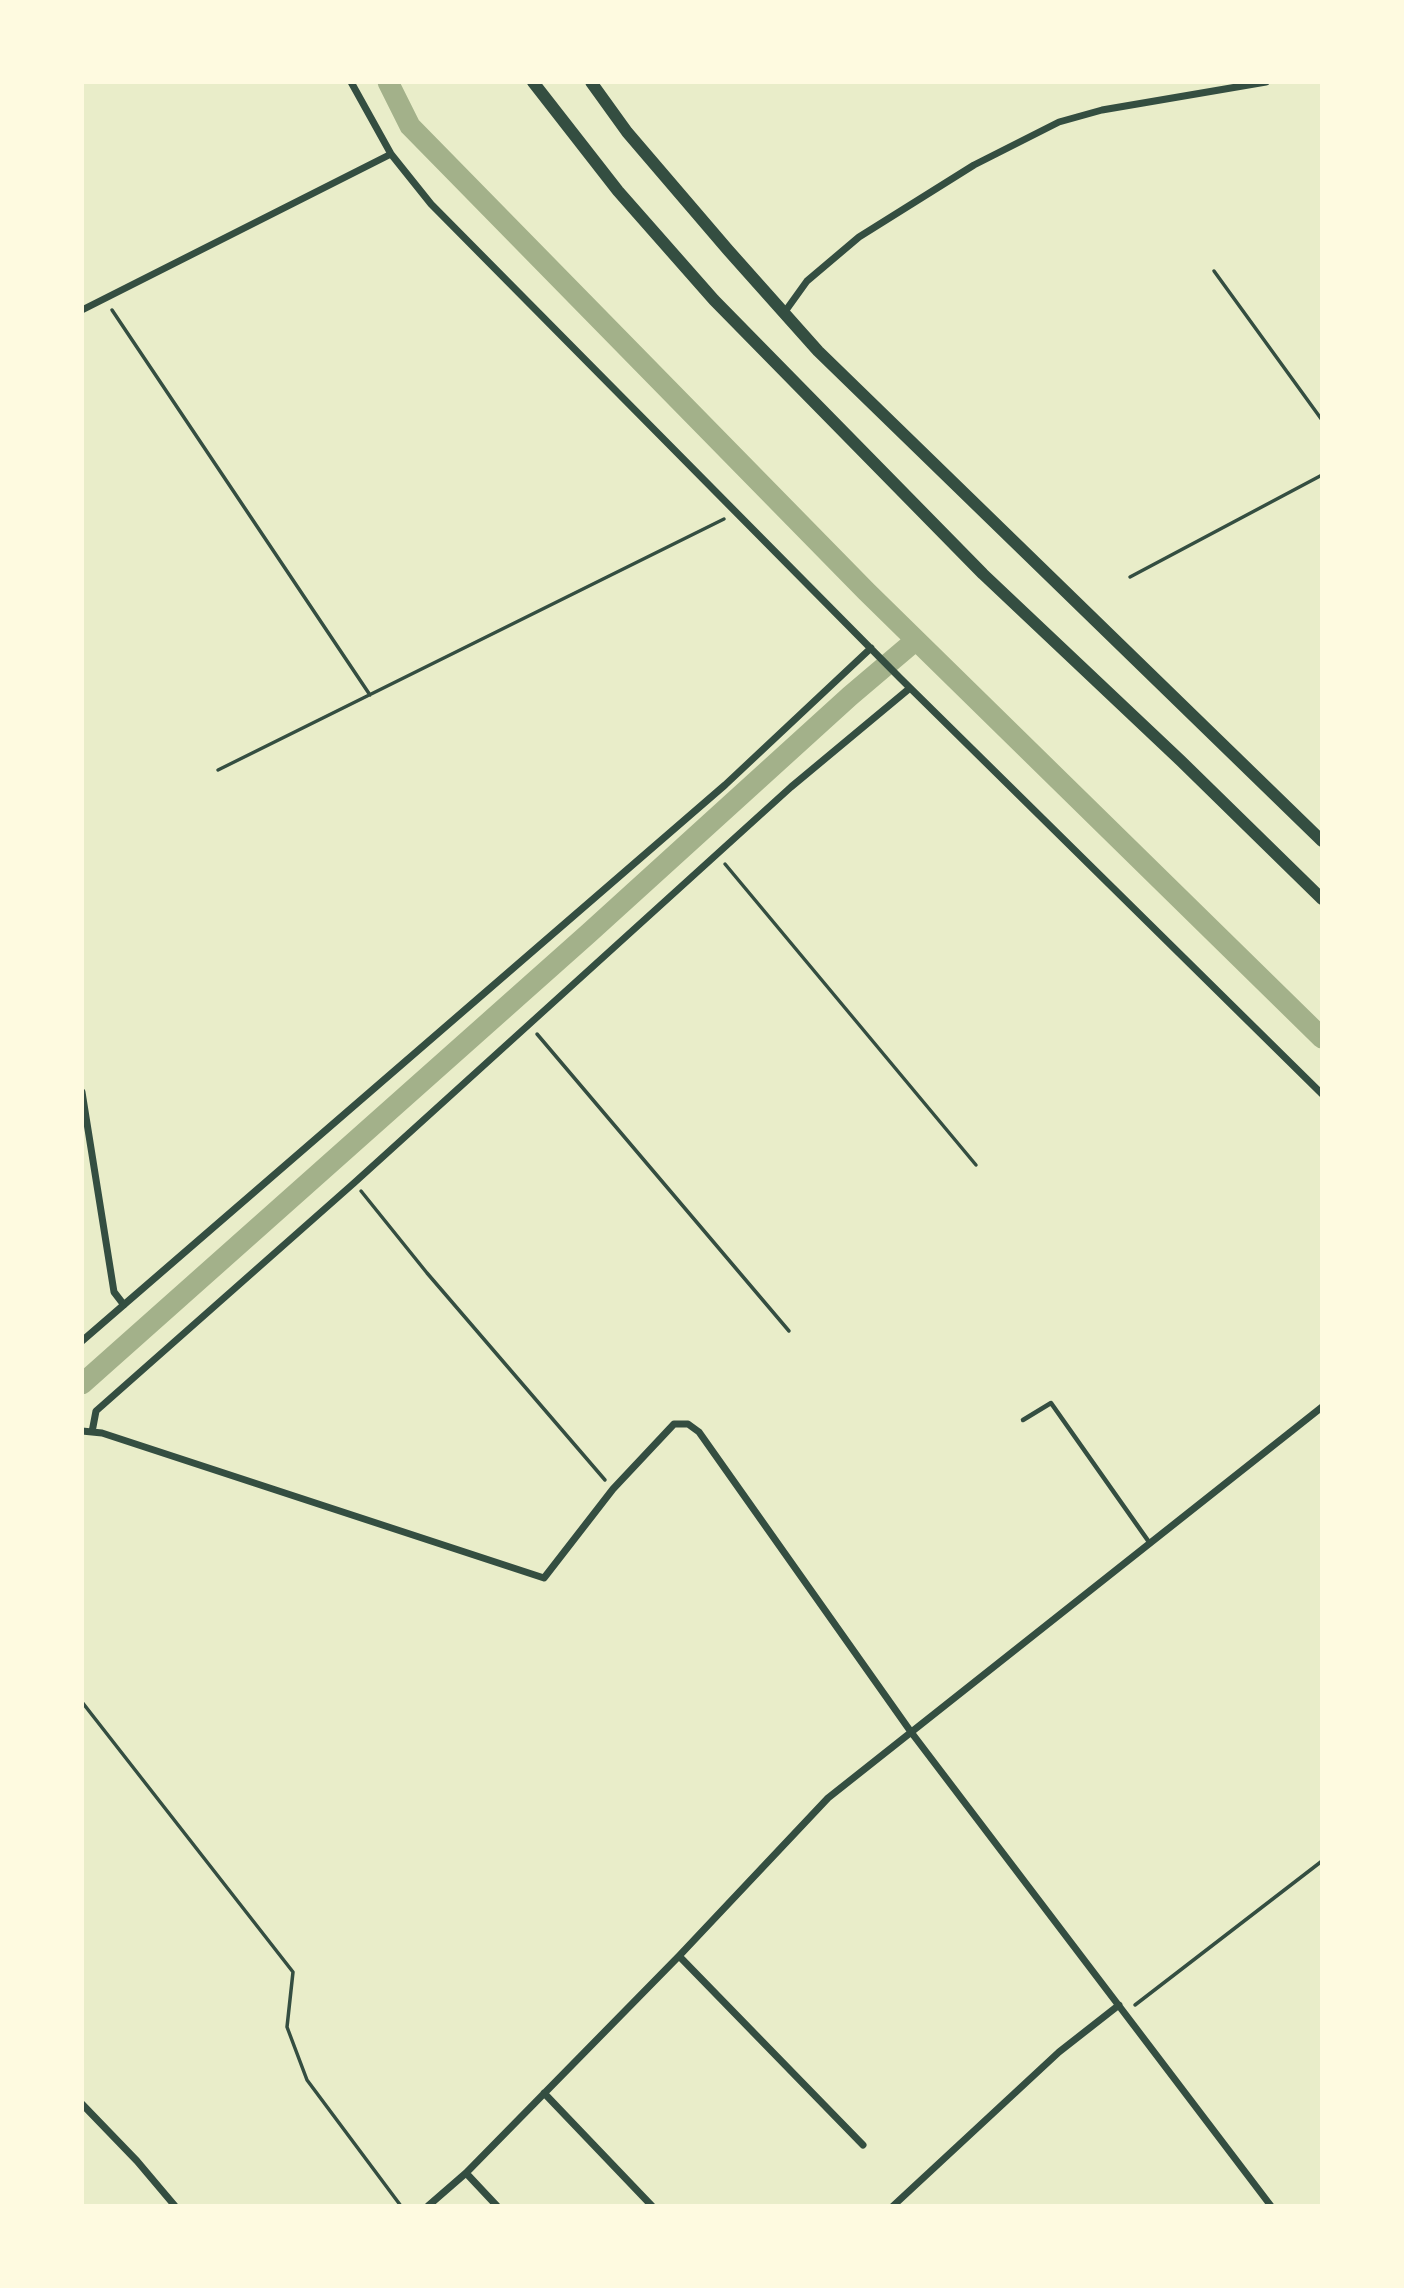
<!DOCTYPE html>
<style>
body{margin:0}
#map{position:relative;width:1404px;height:2288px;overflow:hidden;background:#e9edc9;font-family:"Roboto Condensed",sans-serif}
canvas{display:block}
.frame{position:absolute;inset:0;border:84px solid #fefae0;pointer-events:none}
</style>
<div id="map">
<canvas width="1404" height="2288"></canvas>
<div class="frame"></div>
</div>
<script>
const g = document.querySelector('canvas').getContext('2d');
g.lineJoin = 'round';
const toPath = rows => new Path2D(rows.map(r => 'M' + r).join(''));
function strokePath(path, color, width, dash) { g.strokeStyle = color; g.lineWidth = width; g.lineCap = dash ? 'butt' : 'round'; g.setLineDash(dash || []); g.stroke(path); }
strokePath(toPath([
 [388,82,410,126,866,591,1322,1038],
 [82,1384,589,933,850,696,916,640]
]), '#a3b18a', 21);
strokePath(toPath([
 [1214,271,1322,420],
 [112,310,370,695],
 [1130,577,1322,475],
 [218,770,724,519],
 [725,864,976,1165],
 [537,1034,789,1331],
 [361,1191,427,1273,605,1480],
 [82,1702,293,1972,287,2027,307,2080,401,2206],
 [1135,2005,1322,1861]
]), '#344e41', 3.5);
strokePath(toPath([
 [1023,1420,1051,1403,1149,1542]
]), '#344e41', 4.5);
strokePath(toPath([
 [351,82,391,154,431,204,900,678,1322,1094],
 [82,310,391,154],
 [784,313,807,281,859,237,974,165,1059,122,1102,110,1266,82],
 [82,1092,114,1292,124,1305],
 [82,1341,725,785,871,648],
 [82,1431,102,1433,544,1578,613,1489,674,1424,688,1424,699,1432,911,1732,1271,2206],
 [92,1432,96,1411,354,1183,791,787,910,688],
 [679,1956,863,2145],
 [544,2093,652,2206],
 [82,2104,137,2161,175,2206],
 [466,2173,497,2206],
 [428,2206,466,2173,679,1956,828,1798,1322,1407],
 [893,2206,1059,2052,1119,2005]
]), '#344e41', 7);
strokePath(toPath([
 [533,82,618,191,714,300,983,574,1181,761,1322,899],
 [591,82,627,132,728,250,818,351,1322,841]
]), '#344e41', 12);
</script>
